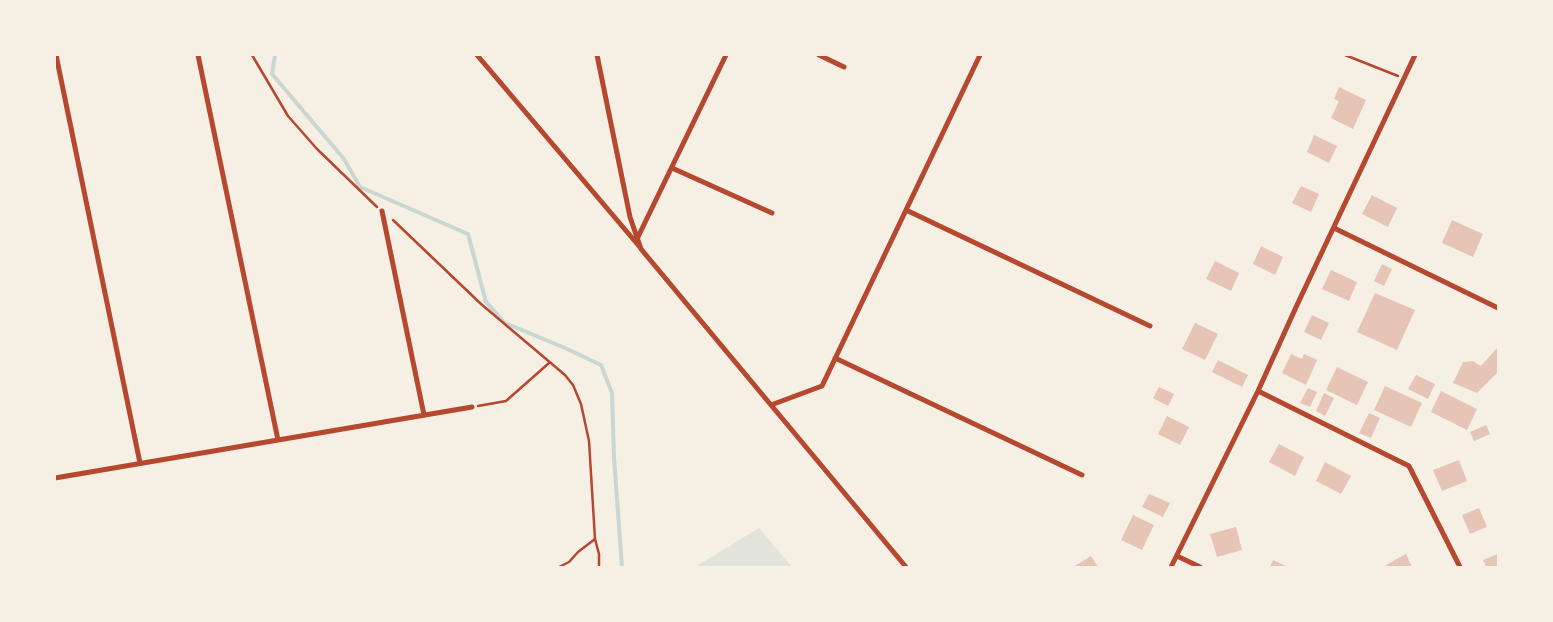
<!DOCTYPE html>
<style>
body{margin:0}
#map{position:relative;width:1553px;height:622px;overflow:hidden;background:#f6efe4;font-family:"Sofia Sans Condensed",sans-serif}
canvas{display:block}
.frame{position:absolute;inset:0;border:56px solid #f6efe4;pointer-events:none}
</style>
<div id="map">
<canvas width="1553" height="622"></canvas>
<div class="frame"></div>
</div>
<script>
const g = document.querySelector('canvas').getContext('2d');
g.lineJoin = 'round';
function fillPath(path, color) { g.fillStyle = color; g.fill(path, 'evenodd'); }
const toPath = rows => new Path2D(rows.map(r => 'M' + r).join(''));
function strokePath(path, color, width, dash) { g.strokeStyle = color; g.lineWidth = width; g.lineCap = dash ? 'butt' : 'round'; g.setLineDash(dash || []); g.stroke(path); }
fillPath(toPath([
 [759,528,792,567,695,567]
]), '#e2e4dc');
strokePath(toPath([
 [275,55,272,74,344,159,360,187,468,234,486,302,505,323,565,348,601,365,612,393,614,458,622,567]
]), '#c9d6d2', 4);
fillPath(toPath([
 [1339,87,1366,100,1353,129,1331,118,1339,101,1334,99],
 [1314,135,1337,146,1329,163,1307,152],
 [1301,186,1319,194,1311,212,1292,203],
 [1372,195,1397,208,1388,227,1362,214],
 [1452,220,1483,234,1473,257,1442,243],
 [1261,246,1283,257,1275,275,1253,264],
 [1215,261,1239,273,1231,291,1206,279],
 [1382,264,1392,269,1384,286,1374,281],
 [1331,270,1357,282,1349,301,1322,289],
 [1375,293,1415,310,1397,350,1357,332],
 [1312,315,1329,323,1321,340,1304,332],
 [1195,323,1218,334,1205,360,1182,349],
 [1498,347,1498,372,1477,393,1453,383,1463,362,1473,361,1481,366],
 [1291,354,1302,359,1304,354,1317,360,1306,385,1282,373],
 [1218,360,1248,375,1242,387,1212,372],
 [1337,367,1368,382,1357,405,1326,390],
 [1416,375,1435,384,1428,399,1408,389],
 [1385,386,1422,403,1411,427,1374,410],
 [1159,387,1174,394,1168,406,1153,398],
 [1308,388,1317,392,1310,407,1300,403],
 [1441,391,1477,409,1467,430,1431,412],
 [1324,393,1334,398,1325,416,1316,411],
 [1369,413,1380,418,1371,438,1359,433],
 [1167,416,1189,427,1180,445,1158,434],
 [1486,425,1490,434,1474,441,1470,432],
 [1279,444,1304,457,1295,476,1269,462],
 [1459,460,1467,481,1442,491,1433,470],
 [1325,462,1351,476,1341,494,1316,481],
 [1149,494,1170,503,1163,517,1142,507],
 [1479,508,1487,527,1470,534,1462,515],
 [1133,515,1154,525,1142,550,1121,540],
 [1236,527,1242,550,1217,557,1210,534],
 [1406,554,1412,567,1387,567,1386,565],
 [1498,554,1498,567,1486,567,1483,560],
 [1091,556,1098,567,1073,567],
 [1273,560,1288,567,1270,567]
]), '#e6c5b7');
strokePath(toPath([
 [252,55,288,116,317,149,377,207],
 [1345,55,1398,76],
 [393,220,481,304,565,375,573,385,581,404,589,441,595,539,599,554,599,567],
 [478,406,506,401,549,363],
 [559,567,569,562,578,552,595,539]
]), '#b5482f', 2.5);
strokePath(toPath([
 [56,55,140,463],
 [198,55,278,440],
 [477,55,639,246],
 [597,55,630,217,641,249,906,567],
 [819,55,844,67],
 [672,168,772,213],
 [906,210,1150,326],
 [382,211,424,415],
 [1334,228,1498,308],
 [637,239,726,55],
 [835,358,1082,475],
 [1258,391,1409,466,1460,567],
 [771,405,822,386,980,55],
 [55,478,472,407],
 [1177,556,1200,567],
 [1171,567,1258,391,1297,305,1415,55]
]), '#b5482f', 5);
</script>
